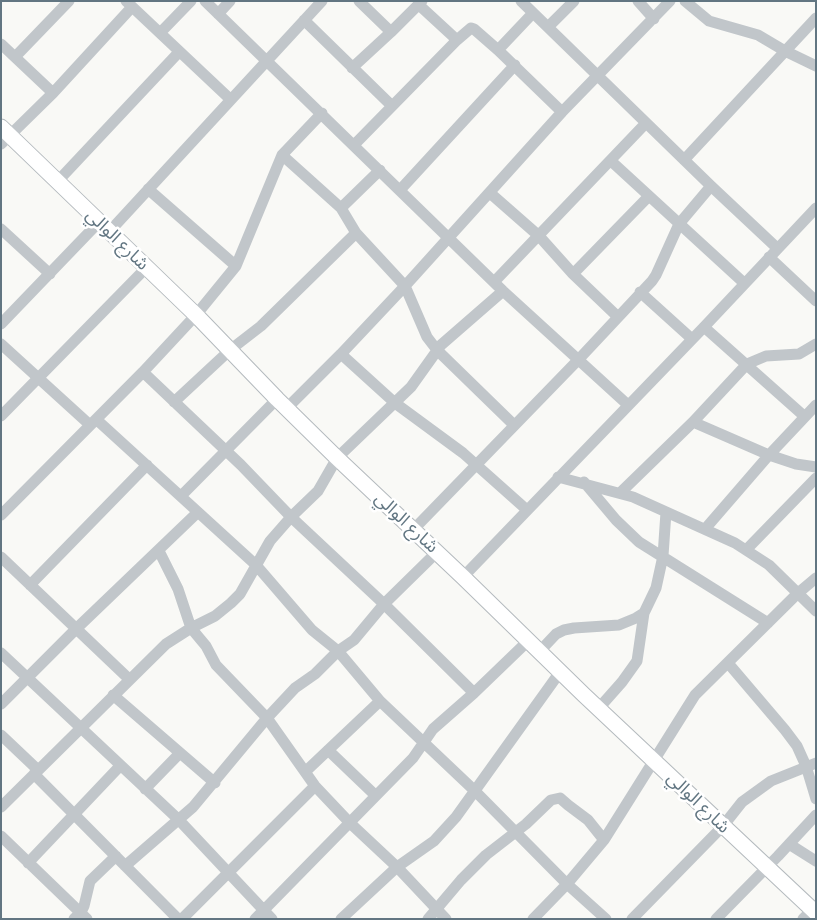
<!DOCTYPE html>
<meta charset="utf-8">
<style>
body{margin:0}
#map{position:relative;width:817px;height:920px;overflow:hidden;background:#f9f9f6;font-family:"Space Grotesk",sans-serif}
canvas{display:block}
.frame{position:absolute;inset:0;border:2px solid #627682;pointer-events:none}
</style>
<div id="map">
<canvas width="817" height="920"></canvas>
<div class="frame"></div>
</div>
<script>
const g = document.querySelector('canvas').getContext('2d');
g.lineJoin = 'round';
const toPath = rows => new Path2D(rows.map(r => 'M' + r).join(''));
function strokePath(path, color, width, dash) { g.strokeStyle = color; g.lineWidth = width; g.lineCap = dash ? 'butt' : 'round'; g.setLineDash(dash || []); g.stroke(path); }
function drawText(font, color, halo, rows, align = 'center') {
  g.font = font + ' "Space Grotesk","Noto Sans Arabic",sans-serif'; g.lineWidth = 5; g.setLineDash([]); g.textBaseline = 'middle'; g.strokeStyle = halo; g.fillStyle = color; for (const [text, x, y, turn = 0] of rows) {
    g.save(); g.translate(x, y); g.rotate((+turn || 0) * Math.PI / 180); g.textAlign = isNaN(turn) ? turn : align; if (halo) g.strokeText(text, 0, 0); g.fillText(text, 0, 0); g.restore();
  }
}
const major = toPath([
 [1,127,196,315,277,399,337,458,463,577,584,695,816,913]
]);
strokePath(major, '#b4babe', 17);
strokePath(toPath([
 [126,1,230,99],
 [205,1,503,291,628,405],
 [359,1,391,32,422,1],
 [521,1,711,186,777,248],
 [638,1,654,19],
 [685,1,709,21,758,35,785,51,816,66],
 [419,5,457,40],
 [218,14,230,1],
 [304,20,392,106],
 [548,27,574,1],
 [160,33,191,1],
 [1,44,53,93],
 [498,50,533,13],
 [15,57,69,1],
 [352,68,391,32],
 [1,144,53,93,132,7],
 [354,145,457,40,471,28,474,29,498,50,562,112],
 [282,155,341,208,356,233,405,286,427,337,437,350,514,425],
 [684,160,816,18],
 [611,161,744,283],
 [57,182,179,52],
 [148,189,236,266],
 [400,190,515,65],
 [490,193,539,236,573,274,618,317],
 [341,208,380,170],
 [1,229,50,274],
 [109,232,322,1],
 [769,257,816,301],
 [573,274,649,196],
 [494,282,646,123],
 [640,292,692,339],
 [1,324,99,222],
 [704,327,804,416],
 [1,344,90,425],
 [341,354,395,403,463,453,527,510],
 [143,372,241,465,291,517,384,604,474,693],
 [174,402,230,350,261,326,356,233],
 [286,409,341,354,405,286,562,112,670,1],
 [1,416,146,268],
 [97,420,256,565,312,630,338,651,380,701,476,792,567,884,606,919],
 [693,422,769,455,796,464,816,467],
 [558,477,633,497,735,543,769,565,816,611],
 [584,482,616,520,639,542,768,623],
 [620,493,693,422,747,364,766,356,799,354,816,344],
 [181,496,277,399],
 [1,515,143,372,196,315,236,266,282,155,322,113],
 [705,529,769,455,816,405],
 [413,530,579,359,652,281,656,275,679,224,711,186],
 [747,549,816,478],
 [159,551,178,589,191,628,206,646,216,665,267,718,315,786,350,823,397,867,446,919],
 [1,557,129,679],
 [463,577,704,327,816,208],
 [30,585,147,465],
 [539,652,556,634,564,630,574,628,619,625,636,618,644,613],
 [1,653,178,819,272,919],
 [728,663,785,730,797,746,806,766,816,799],
 [113,695,215,783],
 [1,704,76,629,198,512],
 [599,708,622,682,637,661,644,613,656,588,663,556,666,512],
 [1,735,38,770],
 [328,750,375,795],
 [305,772,380,701],
 [34,774,178,919],
 [145,789,180,753],
 [1,807,166,644,191,628,215,616,231,603,240,594,270,541,291,517,318,491,337,458,411,387,441,345,503,291],
 [1,836,87,919],
 [789,844,816,861],
 [28,863,120,766],
 [125,866,193,807,267,718,295,688,315,674,338,651,354,640,384,604,437,552],
 [74,919,81,912,84,906,90,881,116,856],
 [182,919,315,786],
 [255,919,413,758,433,729,474,693,528,641],
 [341,919,397,867,434,841,456,817,560,672],
 [428,919,461,880,486,855,526,824,551,800,560,798,568,805,588,820,604,840],
 [533,919,567,884,604,840,695,695,797,594,816,578],
 [632,919,723,826,742,802,771,781,816,763],
 [716,919,778,856,816,815],
 [803,919,816,906]
]), '#c1c6ca', 11);
strokePath(major, '#fff', 15);
drawText('18px', '#627682', '#fff', [
 ["شارع الوالي",117,240,44],
 ["شارع الوالي",406,523,43],
 ["شارع الوالي",698,803,44]
]);
</script>
